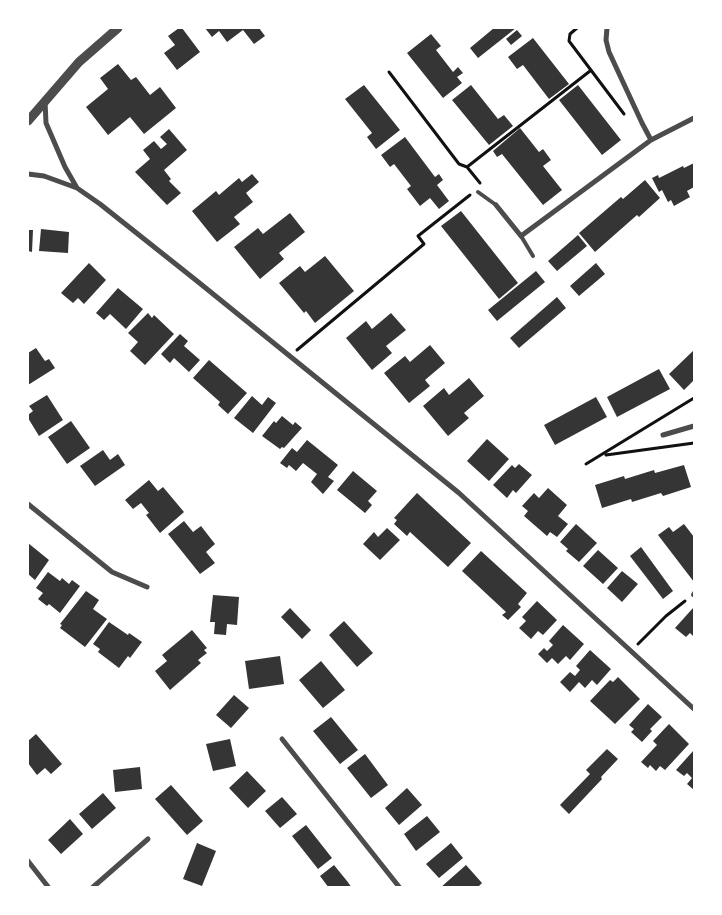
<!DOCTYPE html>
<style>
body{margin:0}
#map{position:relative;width:722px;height:915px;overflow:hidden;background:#fff;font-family:Ubuntu,sans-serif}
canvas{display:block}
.frame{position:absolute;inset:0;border:29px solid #fff;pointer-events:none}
</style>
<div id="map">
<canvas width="722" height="915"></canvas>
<div class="frame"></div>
</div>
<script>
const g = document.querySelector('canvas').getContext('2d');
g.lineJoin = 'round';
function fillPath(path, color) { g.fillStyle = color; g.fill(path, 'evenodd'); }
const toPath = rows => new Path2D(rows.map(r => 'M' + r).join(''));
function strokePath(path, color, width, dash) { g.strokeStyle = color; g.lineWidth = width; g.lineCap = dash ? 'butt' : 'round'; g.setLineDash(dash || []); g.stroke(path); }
fillPath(toPath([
 [179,28,182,28,200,52,177,70,164,53,175,45,168,36],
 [205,28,259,28,265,36,254,44,243,30,227,42,219,31,212,37],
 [494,28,516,28,478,58,470,48],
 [517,30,522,36,511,45,506,39],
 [431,34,441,46,436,50,453,72,458,67,463,73,457,77,462,83,443,98,407,53],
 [533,38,569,84,549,99,523,65,517,69,508,57],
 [118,64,131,80,136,77,150,95,160,87,176,108,144,134,130,117,108,135,86,107,108,89,100,78],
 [364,85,400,130,376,149,367,137,372,133,345,99],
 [471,85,498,119,504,115,513,126,489,145,452,100],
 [578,85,621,140,602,155,559,100],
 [520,128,539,152,543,149,551,160,543,166,562,190,543,205,502,154,497,157,493,151],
 [169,129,187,150,164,170,171,179,169,181,181,193,167,205,135,172,150,159,143,150,154,141,161,149,167,144,160,137],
 [405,137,435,177,439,174,443,180,437,185,449,201,439,209,430,198,420,206,407,189,411,186,394,164,390,167,381,155],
 [694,163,694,187,687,191,690,197,674,206,671,200,668,202,662,190,659,192,652,178,658,175,659,178,683,166,684,168],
 [252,174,259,182,246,193,253,202,234,217,240,224,217,242,192,211,216,191,219,195,239,178,242,182],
 [645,180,660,198,639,217,637,215,595,252,579,233,621,197,623,199],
 [461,211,518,283,499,299,441,226],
 [290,213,305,232,279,253,284,259,260,279,234,247,258,228,263,234],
 [41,229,69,232,68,253,39,251],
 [28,230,33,230,32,252,28,251],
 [578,235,587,246,557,271,548,261],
 [325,256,354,291,315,323,306,311,304,313,279,283,300,266,305,272],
 [89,263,106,280,84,304,78,298,73,303,61,293],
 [596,263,605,274,579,296,570,286],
 [536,271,545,282,497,321,488,310],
 [118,288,143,309,126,329,110,314,104,320,96,313],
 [557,297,566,308,519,348,510,338],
 [148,313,152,318,154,315,174,334,145,365,130,351,138,342,128,333],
 [391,313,406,330,386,346,392,353,372,370,346,338,366,321,372,329],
 [180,334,188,341,184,346,200,360,189,372,174,358,170,363,161,354],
 [430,345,445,363,425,380,430,386,409,403,384,373,405,356,410,362],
 [36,348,45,361,49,359,55,368,28,385,28,353],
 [694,350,694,380,684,390,669,374],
 [209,360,247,393,228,414,218,405,220,402,193,378],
 [659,369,670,389,617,417,607,397],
 [469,378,484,396,464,413,469,418,448,436,423,406,444,388,449,395],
 [47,395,63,420,39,436,28,418,28,415,33,411,29,406],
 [252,396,262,405,268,397,276,403,253,433,234,418],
 [596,397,607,417,555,445,544,425],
 [282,416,293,425,295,422,302,428,284,448,282,447,280,449,262,436,274,421,276,423],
 [71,421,90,448,67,464,48,437],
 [487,439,509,459,489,481,467,461],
 [307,440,338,465,328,477,334,481,323,494,311,482,317,474,303,463,296,471,289,465,287,468,280,463,292,448,297,452],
 [103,450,110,460,118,454,125,465,95,486,80,466],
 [519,464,532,475,516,493,513,490,507,498,493,485,512,465,515,468],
 [684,465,691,487,663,496,661,493,632,502,631,499,602,508,595,485,624,476,625,479,654,470,655,473],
 [353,471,377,491,368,501,372,505,365,513,337,490],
 [149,480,158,491,163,487,184,512,160,533,146,515,149,513,141,503,133,509,125,500],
 [548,488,567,505,558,516,568,524,557,537,550,532,547,536,524,516,528,511,522,506,534,493,539,498],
 [417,493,471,543,448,567,410,532,407,536,394,524,397,520,394,518],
 [184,521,193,532,201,526,215,544,206,552,215,563,200,574,168,534],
 [576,524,597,543,579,562,566,551,568,549,560,542],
 [684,524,694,537,694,582,658,535,669,527,673,532],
 [387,528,400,540,380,560,363,544,374,532,378,537],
 [28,543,49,560,35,580,28,574],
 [641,547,673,591,663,599,630,556],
 [598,550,618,568,603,584,583,566],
 [481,551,527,593,518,604,521,607,508,620,502,615,506,612,462,571],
 [622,571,638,584,622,602,607,588],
 [48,572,60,581,62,578,69,584,72,580,80,586,60,613,49,604,47,606,38,599,43,593,36,588],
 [86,591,99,600,93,609,107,619,85,647,60,628,62,625,60,624],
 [213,595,239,597,237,625,227,624,226,635,214,634,215,622,210,622],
 [537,601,557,620,543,635,538,631,531,639,519,628,526,621,522,617],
 [290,608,311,630,302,639,281,617],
 [693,608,694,637,690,633,686,637,675,628],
 [344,621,373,653,357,667,329,635],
 [109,622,128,635,129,633,142,642,130,658,128,656,119,668,98,652,100,649,93,644],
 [563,625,584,644,570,660,566,656,558,664,552,658,547,663,538,654,544,648,547,651,553,645,549,641],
 [192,630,207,648,204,650,207,653,198,660,201,663,170,690,155,671,167,661,162,655],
 [590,650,611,669,597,685,592,680,585,688,579,682,570,692,560,682,570,672,575,676,580,670,576,666],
 [280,656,284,684,249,689,245,661],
 [321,661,345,690,323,708,299,680],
 [618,677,640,699,615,724,590,701,610,680,613,682],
 [234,695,249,708,231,728,216,715],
 [648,704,662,717,650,729,652,731,642,742,631,732,634,729,629,725],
 [331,717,358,750,340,764,313,731],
 [669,724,689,744,665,770,660,766,656,771,650,765,648,768,641,762,657,745,653,741],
 [36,734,62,764,51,774,45,768,37,775,28,763,28,741],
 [230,739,236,766,213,771,206,744],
 [607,749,618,759,601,777,602,779,569,814,560,805,590,774,586,770],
 [694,750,694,790,687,784,692,778,687,773,684,776,676,770],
 [365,754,388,785,371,798,347,768],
 [140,767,142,789,115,792,113,770],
 [247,771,266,791,248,808,229,788],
 [171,785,203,821,187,835,155,799],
 [407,788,422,805,399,825,385,808],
 [103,793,116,808,92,829,79,814],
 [282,797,297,814,280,828,265,811],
 [427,816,440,832,416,851,404,834],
 [70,819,83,834,61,854,48,840],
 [306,825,332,858,318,869,292,836],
 [197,843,216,851,202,886,183,879],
 [451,843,463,858,439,878,426,864],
 [334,865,347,881,352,888,329,888,320,876],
 [466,865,482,883,477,888,440,888]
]), '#353535');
strokePath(toPath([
 [577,28,570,34,569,41,624,114],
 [389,72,459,164,467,167,480,183],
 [467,167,590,71],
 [297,350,424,244,418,236,470,195],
 [606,455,694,443],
 [586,464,694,398],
 [638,644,666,616,685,601]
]), '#111', 3);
strokePath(toPath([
 [478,192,496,205],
 [521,236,533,256],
 [693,595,694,593]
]), '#4c4c4c', 4);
strokePath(toPath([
 [607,28,606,40,609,52,642,123,651,140],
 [45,101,46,123,65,167,77,188],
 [28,174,44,176,77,188,100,204,197,281,459,493,694,709],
 [496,205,521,236,651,140,694,118],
 [663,435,694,426],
 [28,504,112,572,147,587],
 [282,739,400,888],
 [28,861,49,888],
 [92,888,148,839]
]), '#4c4c4c', 5);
strokePath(toPath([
 [28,121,79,62,118,28]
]), '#4c4c4c', 9);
</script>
